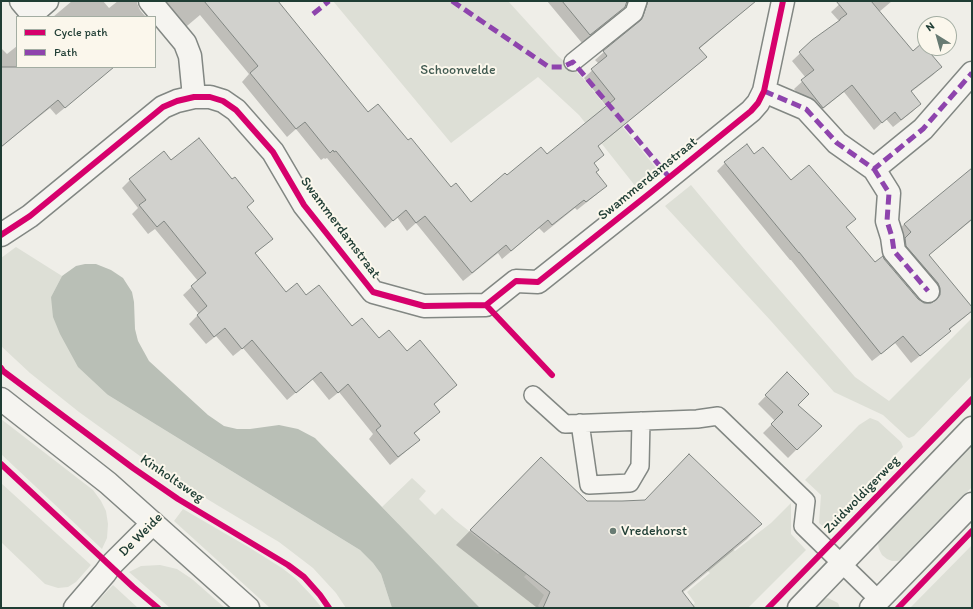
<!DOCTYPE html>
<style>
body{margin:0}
#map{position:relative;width:973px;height:609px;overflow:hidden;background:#efeee8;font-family:Itim,sans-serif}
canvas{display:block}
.frame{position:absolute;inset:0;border:2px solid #1f3d34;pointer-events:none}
.legend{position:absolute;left:16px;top:16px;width:140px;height:52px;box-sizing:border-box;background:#fbf7ec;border:1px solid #a3ada2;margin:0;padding:5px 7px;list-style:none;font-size:12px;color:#1f3d34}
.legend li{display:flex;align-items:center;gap:8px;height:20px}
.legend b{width:20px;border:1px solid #a3ada2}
.north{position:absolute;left:917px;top:16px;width:40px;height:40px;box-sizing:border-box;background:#fbf7ec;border:1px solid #a3ada2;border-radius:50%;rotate:323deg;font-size:11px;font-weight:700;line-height:16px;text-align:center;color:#1f3d34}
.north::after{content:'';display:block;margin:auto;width:14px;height:18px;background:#687b73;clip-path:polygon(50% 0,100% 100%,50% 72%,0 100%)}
</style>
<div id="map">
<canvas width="973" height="609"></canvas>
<div class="frame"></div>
<ul class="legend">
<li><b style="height:5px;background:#d6006c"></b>Cycle path</li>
<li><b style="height:5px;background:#8e44ad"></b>Path</li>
</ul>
<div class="north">N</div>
</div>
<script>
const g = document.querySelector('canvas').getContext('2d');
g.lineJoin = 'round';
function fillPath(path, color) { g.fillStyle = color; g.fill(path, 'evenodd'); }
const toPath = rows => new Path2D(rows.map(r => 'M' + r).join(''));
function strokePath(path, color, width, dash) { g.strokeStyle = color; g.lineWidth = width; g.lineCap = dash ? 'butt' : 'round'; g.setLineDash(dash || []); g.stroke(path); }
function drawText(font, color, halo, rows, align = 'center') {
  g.font = font + ' Itim,sans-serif'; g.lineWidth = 4; g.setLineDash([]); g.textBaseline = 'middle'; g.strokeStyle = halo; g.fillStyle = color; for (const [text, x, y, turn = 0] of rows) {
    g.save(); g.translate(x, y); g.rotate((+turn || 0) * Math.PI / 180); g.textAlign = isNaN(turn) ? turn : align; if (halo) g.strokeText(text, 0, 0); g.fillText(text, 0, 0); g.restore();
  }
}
fillPath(toPath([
 [333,1,508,1,558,56,581,76,661,174,640,192,579,115,538,77,451,143],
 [691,185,746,251,855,377,889,401,972,318,972,376,914,436,909,438,907,437,883,415,834,392,771,321,665,206],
 [16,247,62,276,51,297,108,395,360,550,373,563,381,574,392,608,346,608,336,593,313,568,279,542,217,505,158,469,79,412,30,373,1,346,1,258],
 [870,418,878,421,901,442,903,447,825,528,819,523,821,495,805,480,859,425],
 [1,419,93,490,101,501,106,511,108,524,107,538,102,549,1,454],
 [972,442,972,487,904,557,898,561,892,561,887,559,882,555,879,549,878,544,880,536],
 [412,478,426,491,419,499,435,515,442,508,455,520,498,554,512,541,536,564,524,577,544,595,538,606,540,608,480,608,382,507],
 [1,483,91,565,76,582,68,587,58,588,45,584,1,542],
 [791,503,791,534,806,550,748,608,689,608,695,603,687,592,710,573,697,562,720,538,735,551,771,523],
 [183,509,250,548,282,568,295,578,313,597,322,608,270,608,174,521],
 [972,545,972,608,910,608],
 [160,565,177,569,192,579,225,608,170,608,129,572,141,566],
 [113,585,138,608,94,608,97,602],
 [828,598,838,603,840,608,812,608,823,599]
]), '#dddfd6');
fillPath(toPath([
 [85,264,96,264,111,270,123,278,132,292,134,302,135,329,138,341,149,361,208,415,224,426,237,429,250,429,279,425,298,429,315,438,480,608,392,608,381,574,373,563,360,550,108,395,78,367,60,334,53,317,51,297,62,276,76,266]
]), '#b9bfb6');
fillPath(toPath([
 [72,1,103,1,109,8,118,1,137,1,137,3,140,10,146,17,53,17],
 [151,1,277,1,368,114,408,142,451,188,470,203,507,177,547,156,607,107,584,78,599,64,595,60,604,52,636,25,640,12,648,4,657,1,752,1,753,2,745,10,699,49,705,57,697,65,597,147,603,155,593,164,595,173,605,186,597,194,577,210,575,208,544,233,539,228,502,259,498,253,463,281,416,223,407,231,397,217,385,228,327,158,325,159,324,158,321,160,296,129,287,137,242,82,249,74,200,15,181,31],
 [547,1,626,1,625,7,616,15,582,43],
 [843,1,892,1,879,12,912,52,940,67,933,75,911,92,920,104,912,112,893,127,886,119,874,130,844,92,815,115,794,89,806,78,792,61,813,41,839,21,831,12],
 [17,46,17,67,105,67,108,71,100,79,56,115,50,108,1,147,1,48,7,54],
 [754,156,790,181,854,219,845,228,874,264,884,260,918,300,924,304,932,304,932,297,896,233,904,224,972,169,972,220,929,255,972,310,964,318,949,330,941,339,911,363,895,343,872,361,791,260,790,260,717,171,725,163],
 [171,162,246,208,271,239,255,254,286,293,306,297,352,328,407,352,456,385,448,393,433,405,439,412,430,420,414,434,419,440,410,448,390,465,369,439,373,434,339,392,329,400,312,379,287,400,243,348,233,356,216,336,206,344,189,324,199,314,183,295,198,281,155,229,148,234,132,214,138,208,122,188,130,180],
 [787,374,797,405,820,426,788,458,763,433,775,421,758,404],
 [526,473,587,502,761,524,747,539,682,593,682,608,536,608,536,607,456,545]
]), '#0003');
const building = toPath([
 [204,1,278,1,368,112,378,104,408,140,411,138,451,187,456,183,471,202,505,173,507,175,541,147,547,154,615,99,591,69,607,56,603,51,641,20,643,16,648,1,756,1,699,48,707,57,598,146,604,155,594,163,599,170,596,172,607,186,586,202,584,200,552,225,548,220,511,251,506,245,472,273,425,216,416,223,406,210,393,221,336,151,334,152,333,150,330,153,305,122,296,129,250,73,258,66,204,1],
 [562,1,627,1,625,7,590,35,562,1],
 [836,1,871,1,913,51,922,43,925,46,925,48,926,48,942,67,911,91,921,104,901,120,895,112,882,123,852,85,823,108,801,80,814,70,799,52,812,40,840,20,840,19,847,14,836,1],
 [1,67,114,67,65,108,58,100,1,147,1,67],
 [199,138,232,179,235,177,254,201,247,207,273,239,255,253,286,292,297,283,306,295,319,285,352,326,362,318,379,338,389,330,407,351,420,340,457,385,434,404,440,412,414,433,420,440,398,457,376,430,381,426,348,384,338,393,321,372,296,393,252,340,242,349,225,328,214,337,197,315,207,306,191,286,206,273,164,221,157,227,139,205,146,200,129,179,164,151,171,160,199,138],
 [747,144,754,154,763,147,791,180,809,165,856,219,846,227,875,262,883,256,884,259,918,299,924,303,931,303,936,300,940,295,940,288,938,283,906,246,905,238,911,232,904,224,972,168,972,219,929,255,972,307,972,311,949,329,951,331,920,356,903,336,881,354,799,252,799,253,724,162,747,144],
 [787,372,809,394,798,405,822,426,797,450,771,424,783,412,765,395,787,372],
 [689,454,762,524,682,591,695,608,543,608,550,592,470,530,541,457,587,501,622,501,645,500,689,454]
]);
fillPath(building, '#d1d1cd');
strokePath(building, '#828783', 1);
const service = toPath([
 [573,62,634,13,638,1],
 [533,395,565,424,697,419,718,416,806,501,803,526,879,600],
 [580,423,589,485,630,483,640,466,641,421]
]);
const minor = toPath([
 [21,1,32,14,47,1],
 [150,1,185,43,190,56,194,97],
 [764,91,806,109,837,143,874,169,923,129,972,73],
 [874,169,889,193,887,221,892,237,894,251,928,291],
 [1,235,30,216,163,107,177,101,194,97,210,97,223,101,236,110,273,152,304,205,373,292,424,306,486,305,516,281,538,282,650,193,751,111,758,103,764,91,783,1],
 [75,608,105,573,110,566,153,523]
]);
const tertiary = toPath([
 [1,399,108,483,248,608]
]);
const secondary = toPath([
 [799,608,972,428],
 [871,608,972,504]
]);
strokePath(service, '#828783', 20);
strokePath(minor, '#828783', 25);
strokePath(tertiary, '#828783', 25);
strokePath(secondary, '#828783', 25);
strokePath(service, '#f5f4f0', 17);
strokePath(minor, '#f5f4f0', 22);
strokePath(tertiary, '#f5f4f0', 22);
strokePath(secondary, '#f5f4f0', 22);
strokePath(toPath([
 [452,1,549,67,563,67,573,62,669,177],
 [313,14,329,1],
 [764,91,806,109,837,143,874,169,923,129,972,73],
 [874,169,889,193,887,221,892,237,894,251,928,291]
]), '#8e44ad', 5, [10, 5]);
strokePath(toPath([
 [1,235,30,216,163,107,177,101,194,97,210,97,223,101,236,110,273,152,304,205,373,292,424,306,486,305,516,281,538,282,650,193,751,111,758,103,764,91,783,1],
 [486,305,552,375],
 [1,368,3,371,133,468,178,499,288,565,304,577,320,595,329,608],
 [1,464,133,587,158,608],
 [768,608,972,399],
 [898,608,972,531]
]), '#d6006c', 6);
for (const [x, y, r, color] of [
 [613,531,4,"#687b73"]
]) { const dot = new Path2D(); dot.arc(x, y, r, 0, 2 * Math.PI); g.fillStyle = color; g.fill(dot); strokePath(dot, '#fbf7ec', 1.5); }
drawText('14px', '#425b52', '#fbf7ec', [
 ["Schoonvelde",458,70]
]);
drawText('14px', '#1f3d34', '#fbf7ec', [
 ["Swammerdamstraat",648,179,-39],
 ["Swammerdamstraat",340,228,53],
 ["Kinholtsweg",172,479,34],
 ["Zuidwoldigerweg",862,495,-46],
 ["De Weide",141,535,-45]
]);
drawText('14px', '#1f3d34', '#fbf7ec', [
 ["Vredehorst",621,531]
], 'left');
</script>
